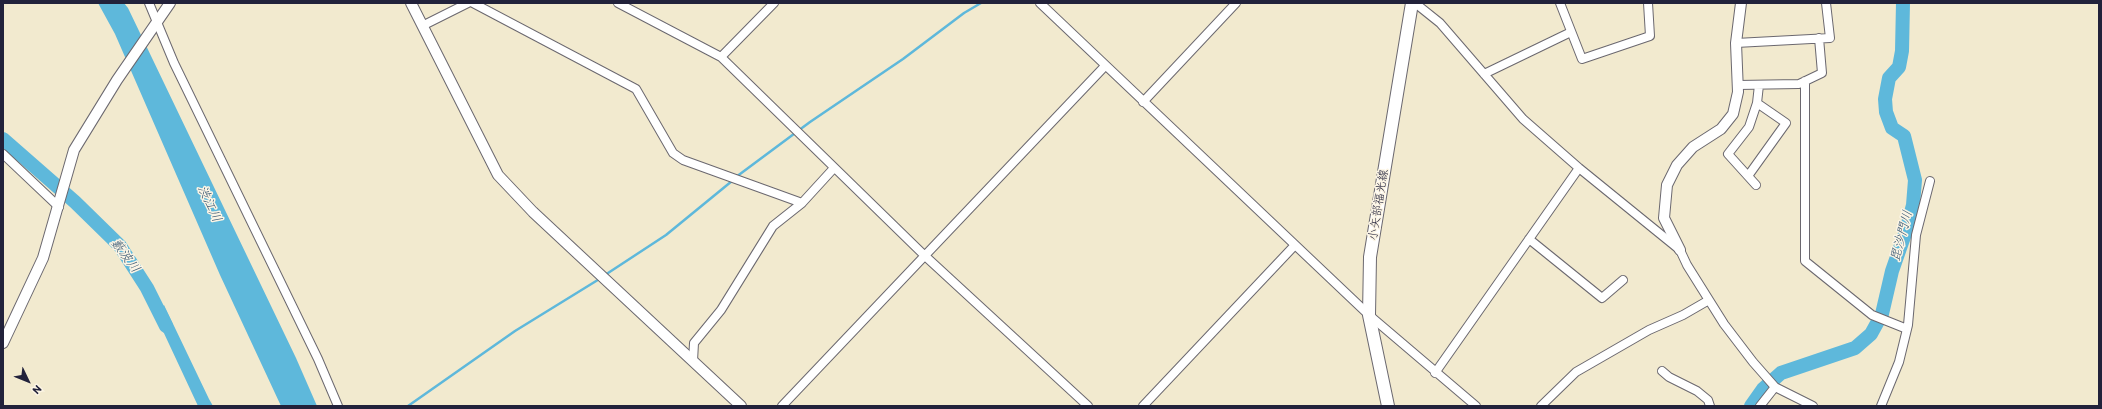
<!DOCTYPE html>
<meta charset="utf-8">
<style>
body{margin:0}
#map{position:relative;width:2102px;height:409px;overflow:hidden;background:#f2eacf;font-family:Itim,sans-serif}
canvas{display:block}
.frame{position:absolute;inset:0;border:4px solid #22223b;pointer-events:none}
.north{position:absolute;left:8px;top:361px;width:40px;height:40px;-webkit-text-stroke:3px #fcf5e5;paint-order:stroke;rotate:133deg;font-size:11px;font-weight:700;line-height:16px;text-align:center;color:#22223b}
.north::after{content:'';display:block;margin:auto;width:14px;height:18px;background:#22223b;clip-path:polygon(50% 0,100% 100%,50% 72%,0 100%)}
</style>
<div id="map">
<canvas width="2102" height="409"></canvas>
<div class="frame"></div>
<div class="north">N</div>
</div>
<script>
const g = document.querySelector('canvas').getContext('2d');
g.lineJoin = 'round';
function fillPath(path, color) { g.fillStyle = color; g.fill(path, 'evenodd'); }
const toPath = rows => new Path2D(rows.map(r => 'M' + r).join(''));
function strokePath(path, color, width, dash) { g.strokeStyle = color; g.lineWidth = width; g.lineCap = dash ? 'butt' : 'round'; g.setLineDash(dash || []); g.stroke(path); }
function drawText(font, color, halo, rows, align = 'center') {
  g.font = font + ' Itim,"Klee One",sans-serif'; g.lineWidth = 3; g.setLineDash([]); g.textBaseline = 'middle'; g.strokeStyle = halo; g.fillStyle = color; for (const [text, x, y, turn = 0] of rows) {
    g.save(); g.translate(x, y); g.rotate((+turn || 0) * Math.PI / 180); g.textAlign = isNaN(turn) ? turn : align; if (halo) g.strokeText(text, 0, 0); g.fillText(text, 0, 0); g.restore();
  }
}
fillPath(toPath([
 [98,3,124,3,128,8,296,358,317,406,281,406,220,275,115,34],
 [164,305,209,399,213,406,198,406,155,314]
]), '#5eb8db');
strokePath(toPath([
 [736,177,810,122,903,59,964,13,981,3],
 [605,275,666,235,732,181],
 [408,406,515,331,601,278]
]), '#5eb8db', 2.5);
strokePath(toPath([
 [3,139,75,202,120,246,147,288,166,326],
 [1751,406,1763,389,1781,373,1855,348,1871,334,1882,314,1892,271,1906,231,1913,205,1915,180,1904,136,1892,128,1886,112,1885,99,1889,78,1899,67,1902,51,1903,3]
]), '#5eb8db', 14);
const minor = toPath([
 [149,3,174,63,318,359,338,406],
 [473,3,636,89,673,153,683,160,802,203],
 [618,3,721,57,924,255,1088,406],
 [1040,3,1369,315,1476,406],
 [1415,3,1440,23,1523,119,1579,168,1680,250,1687,265,1724,324,1753,362,1775,387,1813,406],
 [1560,3,1582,59,1650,36,1648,3],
 [424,25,468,3],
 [1736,43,1830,38,1826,3],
 [721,57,774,3],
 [1484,74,1571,32],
 [1805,81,1805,261,1872,315,1907,329],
 [1738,85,1799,84,1822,73,1819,38],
 [1143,102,1236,3],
 [3,154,59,207],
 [1748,176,1786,123,1757,103,1759,85],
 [1756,185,1728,154,1749,127,1757,103],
 [1529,239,1602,298,1623,280],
 [693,361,694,343,721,310,773,226,802,203,834,168],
 [1662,371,1669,377,1697,391,1708,400,1710,406],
 [1435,373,1579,168],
 [782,406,1105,66],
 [1143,406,1295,245],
 [1541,406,1576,372,1649,330,1683,315,1709,300],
 [1760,406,1775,387],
 [1881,406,1899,362,1908,325,1916,235,1930,181]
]);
const tertiary = toPath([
 [411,3,498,175,533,212,741,406],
 [1680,250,1664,218,1667,185,1677,165,1693,147,1721,129,1733,114,1738,92,1736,43,1741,3],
 [3,343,43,258,74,150,117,80,170,3]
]);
const primary = toPath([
 [1388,406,1369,315,1370,257,1412,3]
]);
strokePath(minor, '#6b686f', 10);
strokePath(tertiary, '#6b686f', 12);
strokePath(primary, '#6b686f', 14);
strokePath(minor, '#fff', 8);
strokePath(tertiary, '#fff', 10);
strokePath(primary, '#fff', 12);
drawText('12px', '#22223b', '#fcf5e5', [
 ["小矢部福光線",1379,205,-81]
]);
drawText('italic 13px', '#375673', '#fcf5e5', [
 ["渋江川",209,204,65],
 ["毘沙門川",1902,236,-75],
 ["藪波川",125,256,53]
]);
</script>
